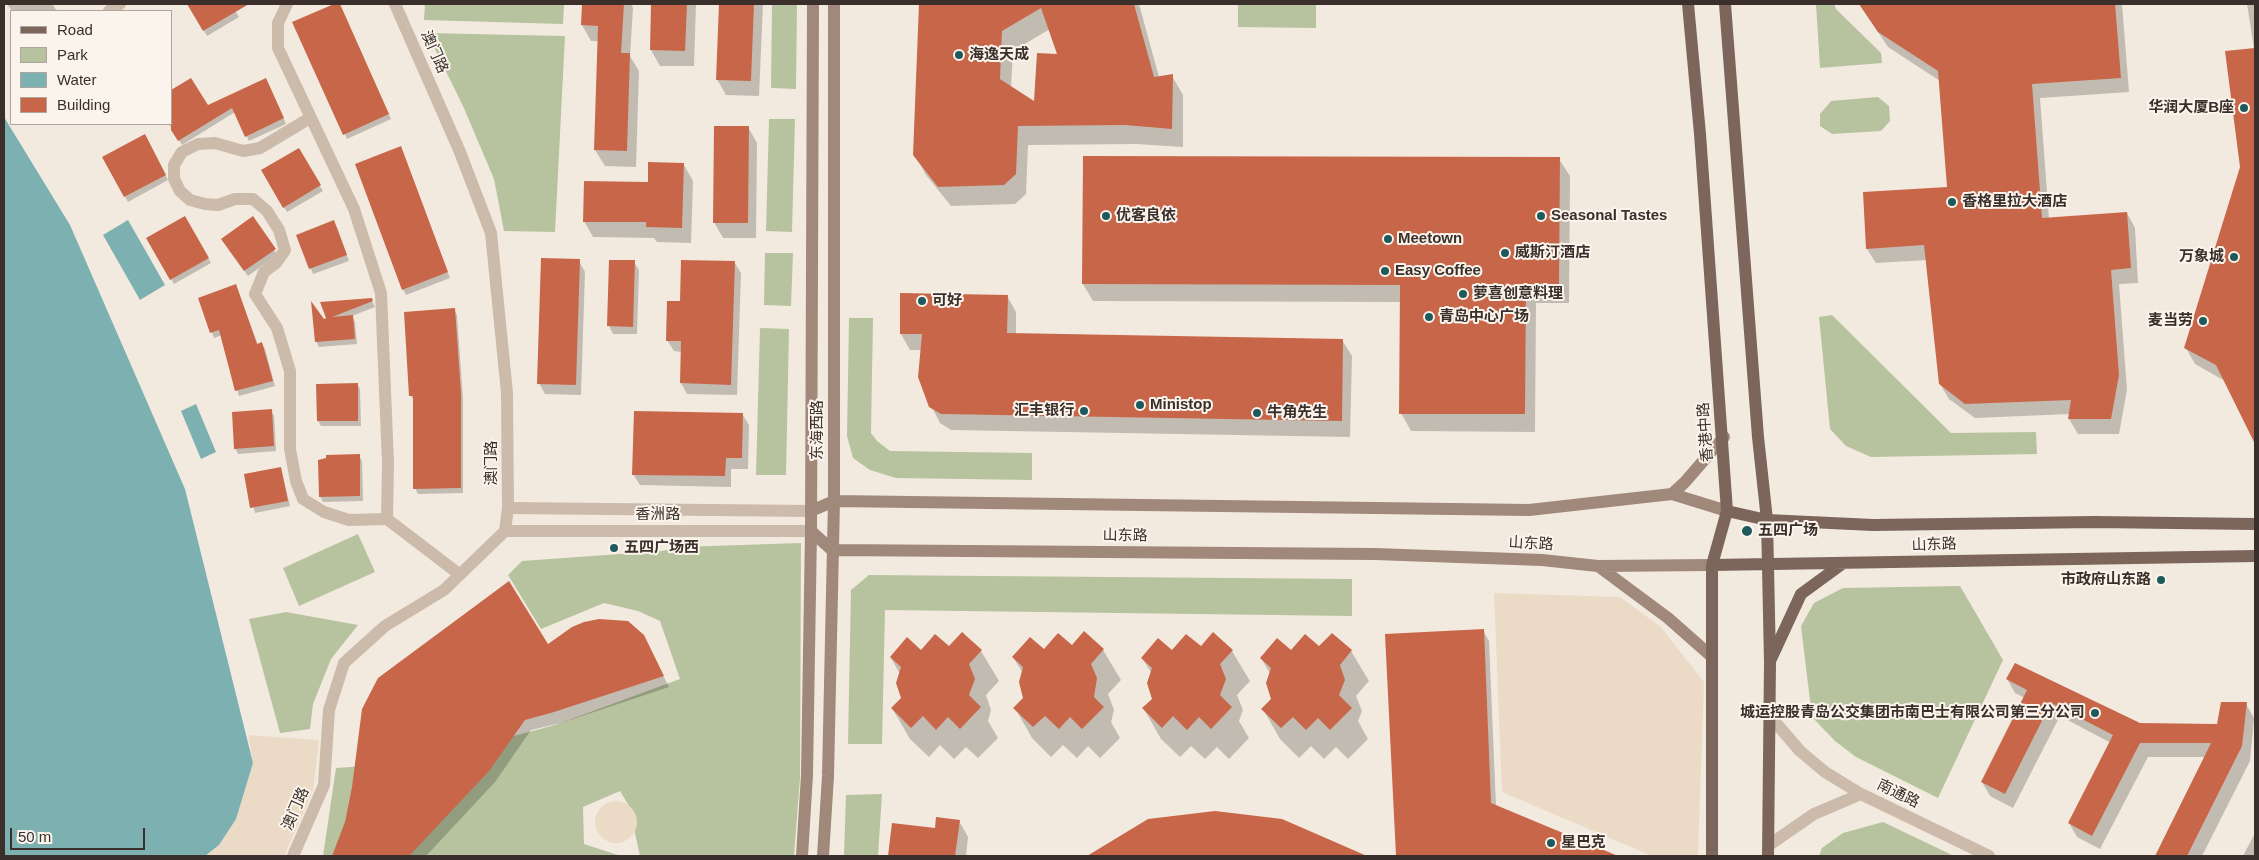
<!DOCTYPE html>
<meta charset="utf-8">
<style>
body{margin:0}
#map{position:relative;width:2259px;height:860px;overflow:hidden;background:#f3eadf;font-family:Helvetica,sans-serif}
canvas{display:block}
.frame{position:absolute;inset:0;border:5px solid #3a2f2a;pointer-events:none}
.legend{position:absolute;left:10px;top:10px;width:162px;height:115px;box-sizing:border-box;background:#fbf4ec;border:1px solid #aea59e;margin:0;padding:6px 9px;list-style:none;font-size:15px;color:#3a2f2a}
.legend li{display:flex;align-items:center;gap:10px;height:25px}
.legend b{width:25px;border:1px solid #aea59e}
.scale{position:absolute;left:10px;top:828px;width:135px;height:22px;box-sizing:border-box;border:2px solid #3a2f2a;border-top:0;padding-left:6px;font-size:15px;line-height:18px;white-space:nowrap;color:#3a2f2a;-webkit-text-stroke:4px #fbf4ec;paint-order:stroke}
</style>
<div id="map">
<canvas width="2259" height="860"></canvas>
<div class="frame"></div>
<ul class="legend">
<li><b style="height:6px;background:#7c665b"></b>Road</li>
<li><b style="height:14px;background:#b7c39e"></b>Park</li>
<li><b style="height:14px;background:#7db0b1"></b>Water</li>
<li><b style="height:14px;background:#c86649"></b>Building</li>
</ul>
<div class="scale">50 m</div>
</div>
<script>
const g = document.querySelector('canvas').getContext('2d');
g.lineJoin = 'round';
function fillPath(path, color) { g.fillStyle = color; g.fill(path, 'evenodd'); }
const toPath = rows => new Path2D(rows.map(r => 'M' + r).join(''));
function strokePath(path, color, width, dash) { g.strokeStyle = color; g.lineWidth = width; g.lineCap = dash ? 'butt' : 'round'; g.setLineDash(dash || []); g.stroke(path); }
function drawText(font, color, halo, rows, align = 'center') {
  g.font = font + ' Helvetica,"Noto Sans SC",sans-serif'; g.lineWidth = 4; g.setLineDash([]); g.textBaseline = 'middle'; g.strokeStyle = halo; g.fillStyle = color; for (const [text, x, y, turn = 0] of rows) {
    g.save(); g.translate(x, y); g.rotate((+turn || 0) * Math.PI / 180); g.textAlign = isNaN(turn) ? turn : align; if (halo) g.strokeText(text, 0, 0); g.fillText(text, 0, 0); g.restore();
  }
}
fillPath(toPath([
 [425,4,564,4,563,24,424,20],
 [772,4,797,4,796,89,771,88],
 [1238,4,1316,4,1316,28,1238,27],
 [1816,4,1834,4,1836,9,1881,53,1882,63,1820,68],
 [427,33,565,36,555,232,504,231,494,179,463,106],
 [1878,97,1889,106,1890,121,1881,131,1832,134,1820,126,1820,114,1831,101],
 [769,119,795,119,792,232,766,231],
 [765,253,793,253,791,306,764,305],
 [1832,315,1951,433,2036,432,2037,454,1871,457,1846,446,1830,429,1819,317],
 [849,318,873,318,871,433,877,441,890,451,1032,453,1032,480,896,478,870,470,853,458,847,436],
 [760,328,789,329,786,475,756,475],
 [358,534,375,572,299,606,283,568],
 [801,543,800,778,794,856,640,856,629,806,620,791,583,807,584,844,621,856,323,856,336,768,380,765,468,748,555,725,680,679,660,621,638,611,604,603,541,629,508,575,522,561,662,551,680,547],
 [869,575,1352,579,1352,616,885,610,882,744,848,744,851,590],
 [1960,586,2003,660,1938,798,1856,757,1835,741,1812,717,1801,626,1814,603,1843,588],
 [286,612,358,625,331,659,313,704,310,729,280,733,249,619],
 [882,794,878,856,844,856,846,795],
 [1883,822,1954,856,1819,856,1822,848,1843,833]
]), '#b7c39e');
fillPath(toPath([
 [1494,593,1620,597,1661,627,1704,682,1698,856,1652,856,1502,792],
 [248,735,319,740,313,791,284,856,205,856,219,845,253,763],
 '595 822a21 21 0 1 1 42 0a21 21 0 1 1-42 0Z'
]), '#ebdbc6');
fillPath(toPath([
 [4,117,70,225,185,489,253,763,236,819,219,845,205,856,4,856],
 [128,220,165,285,140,300,103,235],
 [196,404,216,452,201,459,181,411]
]), '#7db0b1');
fillPath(toPath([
 [7,4,52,4,57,11,12,11],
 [189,4,231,4,239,17,207,36],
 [337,4,341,8,391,119,347,139,294,23],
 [583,4,631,4,633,8,630,56,639,71,636,167,605,166,595,150,599,41,591,41,582,25],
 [652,4,696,4,694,66,660,66,651,50],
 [720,4,763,4,759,96,726,95,717,79],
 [920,4,1139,4,1159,77,1172,76,1183,95,1183,147,1136,144,1028,145,1026,194,1015,204,951,206,926,175,915,155],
 [1050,29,1058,55,1035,103,1011,88,1013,51],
 [1859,4,2122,4,2129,92,2040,98,2049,219,2127,213,2135,228,2138,283,2119,284,2127,390,2119,434,2078,434,2069,419,2070,414,1975,418,1949,399,1940,384,1927,260,1876,263,1867,249,1948,188,1940,81,1888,47],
 [2247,4,2255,4,2255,442,2225,381,2195,364,2186,348,2241,167,2254,49],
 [269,85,286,124,249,141,235,112,182,145,169,124,208,106],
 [748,127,757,143,756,238,723,238,714,222],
 [147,141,168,180,128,202,104,157],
 [298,150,323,191,287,212,263,171],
 [403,153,450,278,406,295,403,289],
 [1559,159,1570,176,1569,303,1536,303,1535,432,1411,431,1401,413,1401,302,1093,301,1083,284],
 [684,165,693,181,691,243,657,242,654,238,593,237,584,221],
 [185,218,211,263,174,284,148,239],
 [337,227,349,261,313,274,298,235],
 [226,244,274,250,277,255,248,276],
 [579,261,585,272,581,395,545,394,539,383],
 [634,262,639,270,637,334,613,334,609,326],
 [734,262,741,273,737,395,687,394,681,383,682,352,674,351,667,340,681,303],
 [238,291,258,345,262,344,265,349,275,386,239,396,222,335,214,338,199,298],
 [1007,296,1016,312,1016,334,1342,340,1352,356,1350,437,951,430,940,423,923,390,919,377,922,350,910,350,901,334],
 [371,299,375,307,352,316,355,322,357,344,319,347,316,341,323,320],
 [454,310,457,315,463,399,463,493,418,494,415,488,414,401,411,396],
 [357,384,360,389,361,426,321,426,318,421,317,385],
 [271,411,274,416,276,451,238,454,235,448],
 [742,414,749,425,748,469,731,469,731,487,640,485,633,474],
 [359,455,362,461,363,501,323,502,320,496],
 [281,468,290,506,255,513,245,475],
 [1483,630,1489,641,1496,806,1615,856,1397,856,1386,636],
 [1084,633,1103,650,1121,680,1108,694,1114,710,1111,722,1120,738,1100,758,1088,746,1077,758,1063,745,1051,757,1032,738,1015,708,1024,699,1023,673,1013,657,1072,647],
 [1332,634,1351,651,1369,681,1356,696,1362,711,1358,721,1368,739,1348,759,1336,747,1324,759,1311,746,1299,758,1280,739,1263,709,1272,699,1271,675,1261,658,1320,648],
 [643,636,669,687,561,723,531,730,495,782,426,856,333,856,346,823,547,645],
 [950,648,981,651,999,681,986,695,991,710,988,721,998,738,978,758,966,747,954,759,940,745,929,757,910,739,892,708,902,699,900,674,891,658],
 [1201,648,1232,651,1250,681,1237,695,1243,710,1239,721,1249,738,1229,759,1217,747,1205,759,1191,746,1180,757,1161,739,1144,709,1153,699,1152,674,1142,658],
 [2007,679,2140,724,2218,725,2246,704,2254,718,2250,761,2202,856,2156,856,2206,757,2148,757,2100,849,2077,837,2069,823,2111,743,2060,716,2013,808,1990,796,1982,782,2025,698,2015,693],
 [959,821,968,837,966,856,889,856,893,825,936,830],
 [2255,833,2255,856,2243,856],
 [1102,848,1356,853,1358,856,1097,856]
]), '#0003');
fillPath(toPath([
 [187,4,249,4,203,31],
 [334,4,340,4,389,114,343,135,292,22],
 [582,4,624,4,621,53,630,53,627,151,594,150,598,26,581,25],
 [651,4,687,4,685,51,650,50],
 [719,4,754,4,751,81,716,80],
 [919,4,1134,4,1154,77,1173,74,1172,129,1125,125,1018,126,1016,174,1004,185,938,187,913,155],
 [1041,8,1057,54,1037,53,1034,101,1000,79,1002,31],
 [1859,4,2115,4,2121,78,2032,84,2042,218,2127,212,2131,268,2111,270,2119,375,2111,419,2068,419,2071,400,1965,404,1939,384,1924,245,1866,249,1863,192,1947,187,1938,71,1878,32],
 [2255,48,2255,444,2216,365,2184,348,2240,167,2225,51],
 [191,78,208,105,266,78,284,118,245,137,232,108,178,141,171,130,171,90],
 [714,126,749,126,748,223,713,223],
 [145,134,166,175,124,197,102,157],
 [401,146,448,272,402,290,355,164],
 [299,148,321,185,283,208,261,170],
 [1083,156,1560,157,1559,285,1526,285,1525,414,1399,414,1400,285,1082,284],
 [648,162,684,163,682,228,646,227,646,222,583,222,584,181,648,182],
 [185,216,209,258,170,280,146,238],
 [253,216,276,249,244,271,221,239],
 [334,220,347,255,309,269,296,235],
 [541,258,580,259,576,385,537,384],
 [609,260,635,260,633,327,607,326],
 [681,260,735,261,731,385,680,383,681,341,666,341,667,301,680,301],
 [236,284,257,344,262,342,273,381,235,391,219,330,210,333,198,298],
 [900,293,1008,295,1007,333,1343,339,1342,421,941,414,929,407,918,377,922,334,900,334],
 [372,298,373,301,332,317,353,315,355,339,315,342,311,301,324,319,326,318,320,302],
 [455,308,461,393,461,488,413,489,413,396,409,396,404,312],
 [358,383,358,421,317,421,316,384],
 [272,409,274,446,234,449,232,412],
 [634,411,743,413,742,458,726,458,725,476,632,475],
 [360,454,360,496,319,497,318,460,326,458,326,455],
 [281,467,288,501,250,508,244,474],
 [509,581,548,644,572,627,584,622,599,619,628,621,644,635,664,676,554,712,525,720,489,771,409,856,332,856,345,822,352,787,362,709,378,678],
 [1484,629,1491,803,1618,856,1396,856,1385,634],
 [1084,631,1104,649,1091,664,1097,678,1094,697,1104,707,1082,729,1070,717,1059,729,1045,716,1033,727,1013,708,1023,698,1019,682,1023,667,1012,657,1030,637,1044,649,1058,633,1072,645],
 [962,632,982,650,969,664,975,679,969,695,981,707,960,729,948,717,936,730,923,716,911,728,891,708,901,698,896,683,901,667,890,657,907,637,921,650,935,634,949,646],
 [1213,632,1233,650,1220,664,1226,679,1220,695,1232,707,1211,729,1199,717,1187,730,1173,716,1162,728,1142,708,1152,699,1147,683,1152,668,1141,658,1158,638,1172,650,1186,634,1201,646],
 [1332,633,1352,650,1340,665,1345,680,1339,695,1352,708,1330,730,1318,718,1306,730,1293,717,1281,728,1261,709,1271,699,1266,683,1271,668,1260,658,1277,638,1291,650,1305,634,1319,646],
 [2015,663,2140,723,2217,724,2221,702,2247,702,2242,746,2187,856,2155,856,2211,743,2140,743,2092,836,2068,823,2113,735,2051,703,2005,794,1981,782,2027,690,2006,679],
 [1215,811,1282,819,1367,856,1087,856,1148,819],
 [936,817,960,820,955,856,888,856,892,823,935,828]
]), '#c86649');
strokePath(toPath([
 [287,4,278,23,278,48,354,209,381,293,388,463,387,519,459,574],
 [109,11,120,4],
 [310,118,260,148,243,151,215,143,198,144,182,152,174,165,174,179,180,191,190,200,205,204,218,205,235,199,253,199,267,211,279,230,285,250,276,263,264,272,255,294,277,328,290,371,290,449,296,481,303,499,324,512,349,520,387,519],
 [293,856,324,785,329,710,344,663,385,626,444,590,505,531,508,508,507,393,491,233,460,152,395,4]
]), '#ccbaaa', 12);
strokePath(toPath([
 [508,508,811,511],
 [505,531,811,531],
 [1769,715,1800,751,1825,772,1861,794,1989,856],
 [1769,845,1814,814,1861,794]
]), '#ccbaaa', 12);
strokePath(toPath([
 [1672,494,1685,482,1724,437],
 [811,511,834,501,1529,510,1672,494,1727,511],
 [811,531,832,550,1375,554,1542,560,1598,566,1712,565],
 [1598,566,1668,618,1711,656],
 [802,856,807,775,811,531,813,4],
 [823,856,828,776,834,501,834,4]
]), '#a0887b', 12);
strokePath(toPath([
 [1688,4,1700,134,1727,511,1712,565,1712,856],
 [1725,4,1758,437,1767,520,1770,662,1768,856],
 [1727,511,1767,520,1873,525,2095,522,2255,524],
 [1712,565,2255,556],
 [1771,659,1801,594,1842,564]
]), '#7c665b', 12);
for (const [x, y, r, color] of [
 [959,55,5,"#1e595c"],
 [2244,108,5,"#1e595c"],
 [1952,202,5,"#1e595c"],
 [1106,216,5,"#1e595c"],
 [1541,216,5,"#1e595c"],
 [1388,239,5,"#1e595c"],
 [1505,253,5,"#1e595c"],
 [2234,257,5,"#1e595c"],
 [1385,271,5,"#1e595c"],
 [1463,294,5,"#1e595c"],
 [922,301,5,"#1e595c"],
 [1429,317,5,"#1e595c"],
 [2203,321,5,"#1e595c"],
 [1140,405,5,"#1e595c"],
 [1084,411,5,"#1e595c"],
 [1257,413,5,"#1e595c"],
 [1747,531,6,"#1e595c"],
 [614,548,5,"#1e595c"],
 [2161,580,5,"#1e595c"],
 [2095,713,5,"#1e595c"],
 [1551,843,5,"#1e595c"]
]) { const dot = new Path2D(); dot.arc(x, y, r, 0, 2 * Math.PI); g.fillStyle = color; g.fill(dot); strokePath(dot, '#fbf4ec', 2); }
drawText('15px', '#3a2f2a', '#fbf4ec', [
 ["澳门路",434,52,66],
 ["东海西路",818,430,-90],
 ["香港中路",1706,432,-94],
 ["澳门路",492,463,-90],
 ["香洲路",658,515],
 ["山东路",1125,536,1],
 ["山东路",1531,544,3],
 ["山东路",1934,545,-2],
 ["南通路",1898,794,26],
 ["澳门路",296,809,-66]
]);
drawText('bold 15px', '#3a2f2a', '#fbf4ec', [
 ["海逸天成",969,55],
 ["华润大厦B座",2234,108,"right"],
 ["香格里拉大酒店",1962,202],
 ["优客良依",1116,216],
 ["Seasonal Tastes",1551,216],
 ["Meetown",1398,239],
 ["威斯汀酒店",1515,253],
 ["万象城",2224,257,"right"],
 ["Easy Coffee",1395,271],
 ["萝喜创意料理",1473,294],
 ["可好",932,301],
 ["青岛中心广场",1439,317],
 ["麦当劳",2193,321,"right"],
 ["Ministop",1150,405],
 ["汇丰银行",1074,411,"right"],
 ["牛角先生",1267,413],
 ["五四广场",1758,531],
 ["五四广场西",624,548],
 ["市政府山东路",2151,580,"right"],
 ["城运控股青岛公交集团市南巴士有限公司第三分公司",2085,713,"right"],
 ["星巴克",1561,843]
], 'left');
</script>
